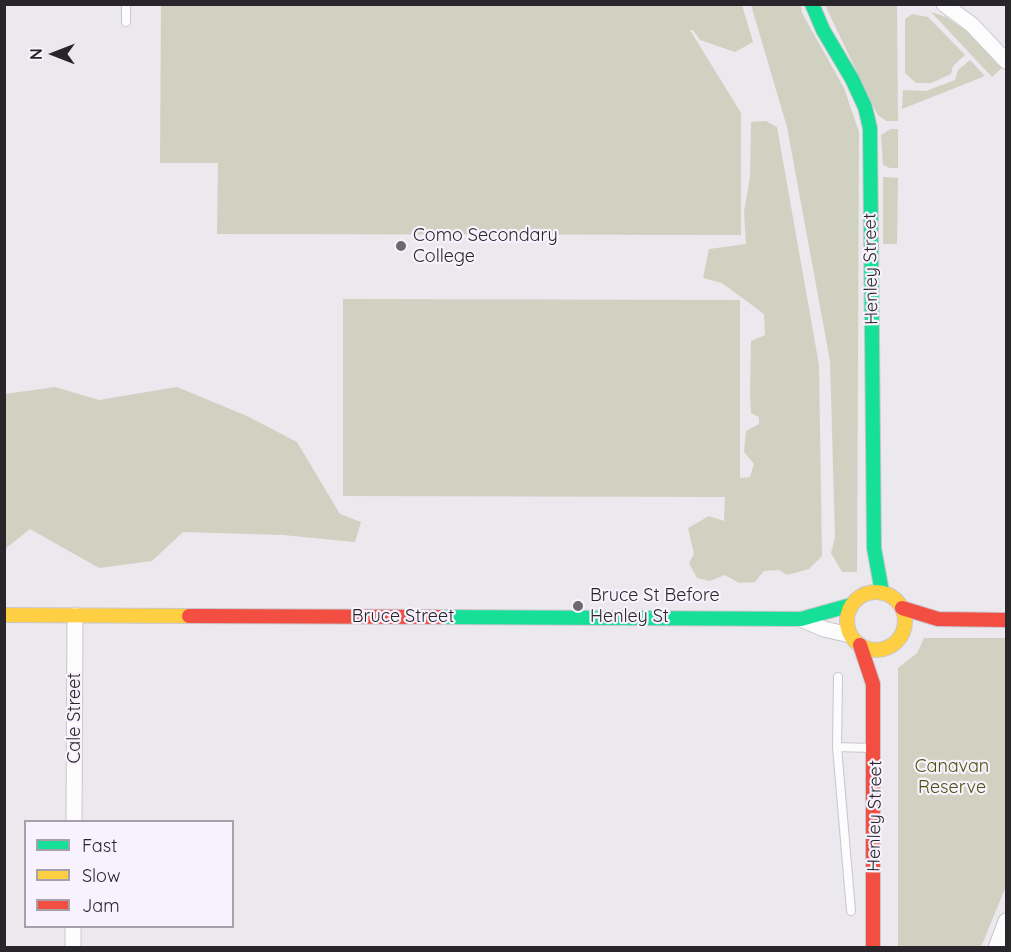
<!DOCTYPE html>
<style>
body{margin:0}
#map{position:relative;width:1011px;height:952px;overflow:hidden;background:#ebe8ee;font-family:Quicksand,sans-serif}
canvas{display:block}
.frame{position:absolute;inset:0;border:6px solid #29262b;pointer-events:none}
.legend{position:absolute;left:24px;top:820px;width:210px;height:108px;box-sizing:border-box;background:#f7f2fd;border:2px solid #a5a0a9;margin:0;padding:8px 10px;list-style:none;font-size:18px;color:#29262b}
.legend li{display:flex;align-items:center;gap:12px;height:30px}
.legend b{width:30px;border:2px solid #a5a0a9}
.north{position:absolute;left:24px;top:24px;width:60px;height:60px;-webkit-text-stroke:4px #f7f2fd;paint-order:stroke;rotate:270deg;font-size:16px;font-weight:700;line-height:24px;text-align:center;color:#29262b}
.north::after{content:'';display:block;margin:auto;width:21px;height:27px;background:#29262b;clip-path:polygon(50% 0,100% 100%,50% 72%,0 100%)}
</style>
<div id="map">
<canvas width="1011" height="952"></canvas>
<div class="frame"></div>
<ul class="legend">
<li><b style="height:8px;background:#16e098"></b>Fast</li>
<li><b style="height:8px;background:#ffcf43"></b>Slow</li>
<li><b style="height:8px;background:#f24e42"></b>Jam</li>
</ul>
<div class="north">N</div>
</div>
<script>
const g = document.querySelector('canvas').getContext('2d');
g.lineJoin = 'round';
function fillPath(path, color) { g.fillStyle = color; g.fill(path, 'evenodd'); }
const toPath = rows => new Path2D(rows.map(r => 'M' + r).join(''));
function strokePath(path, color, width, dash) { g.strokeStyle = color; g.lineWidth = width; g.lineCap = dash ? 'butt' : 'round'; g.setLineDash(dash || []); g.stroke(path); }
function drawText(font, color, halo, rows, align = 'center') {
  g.font = font + ' Quicksand,sans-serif'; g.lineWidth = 4.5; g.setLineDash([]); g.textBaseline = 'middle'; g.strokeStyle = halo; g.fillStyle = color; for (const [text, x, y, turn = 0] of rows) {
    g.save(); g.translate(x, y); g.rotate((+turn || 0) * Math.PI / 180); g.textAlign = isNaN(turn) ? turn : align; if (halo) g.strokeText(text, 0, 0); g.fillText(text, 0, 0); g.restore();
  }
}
fillPath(toPath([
 [161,5,742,5,753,42,735,52,700,40,693,30,690,30,741,113,741,235,217,234,218,163,160,163],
 [751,5,801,5,802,13,844,88,859,132,857,572,842,572,831,553,835,537,830,361,787,127],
 [825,5,897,5,898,121,886,121,877,114],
 [931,12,946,17,976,38,1003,67,992,77],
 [912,14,928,17,965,55,953,66,951,74,931,83,916,83,905,73,905,19],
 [970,60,985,76,902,109,903,90,926,91,955,80,958,70],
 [766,121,777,127,819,365,822,556,809,569,787,575,779,570,764,571,755,582,739,583,725,575,710,581,697,578,689,563,694,554,688,528,709,516,724,521,725,497,343,496,343,299,740,300,740,478,750,477,754,464,744,452,746,431,759,424,759,417,751,413,750,395,751,341,765,335,764,314,722,283,703,278,709,249,746,244,744,212,750,177,751,122],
 [891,129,898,129,898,168,890,168,883,165,881,135],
 [883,177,898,178,897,244,883,244],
 [55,387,99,400,177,387,247,416,297,442,340,514,361,522,355,542,283,535,183,532,152,561,99,568,30,529,5,549,5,394],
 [924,638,1006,638,1006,886,981,947,898,947,898,668,917,653]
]), '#d1d1c2');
const lane = toPath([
 [126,22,126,4],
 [838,677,837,747,851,911],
 [837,747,871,748]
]);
const street = toPath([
 [944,4,972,25,1006,61],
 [801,619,824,629,850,635],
 [74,822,75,615],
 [73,948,73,926],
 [996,948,1006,921]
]);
const fast = toPath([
 [812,4,823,30,852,79,865,107,870,128,874,548,882,592],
 [440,617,801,619,851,605]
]);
const slow = toPath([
 '847 621a29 29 0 1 1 58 0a29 29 0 1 1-58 0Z',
 [4,615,189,616]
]);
const jam = toPath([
 [902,608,938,619,1006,620],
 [189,616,440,617],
 [860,645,873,684,873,948]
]);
strokePath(lane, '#c9c6cb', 10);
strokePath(street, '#c9c6cb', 17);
strokePath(fast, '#c9c6cb', 16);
strokePath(slow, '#c9c6cb', 16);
strokePath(jam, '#c9c6cb', 16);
strokePath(lane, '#fcfcfc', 8);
strokePath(street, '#fcfcfc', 15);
strokePath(fast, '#16e098', 14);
strokePath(slow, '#ffcf43', 14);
strokePath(jam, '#f24e42', 14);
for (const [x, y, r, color] of [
 [401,246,6,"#6d6a6f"],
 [578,606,6,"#6d6a6f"]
]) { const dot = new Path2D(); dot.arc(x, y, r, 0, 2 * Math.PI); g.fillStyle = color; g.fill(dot); strokePath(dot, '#f7f2fd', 2); }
drawText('18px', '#29262b', '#f7f2fd', [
 ["Como Secondary",413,236],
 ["College",413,257],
 ["Bruce St Before",590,596],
 ["Henley St",590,617]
], 'left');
drawText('18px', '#29262b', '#f7f2fd', [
 ["Henley Street",871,269,-91],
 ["Bruce Street",403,617],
 ["Cale Street",75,718,-90],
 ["Henley Street",875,816,-89]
]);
drawText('18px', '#4f520e', '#f7f2fd', [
 ["Canavan",952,767],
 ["Reserve",952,788]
]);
</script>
